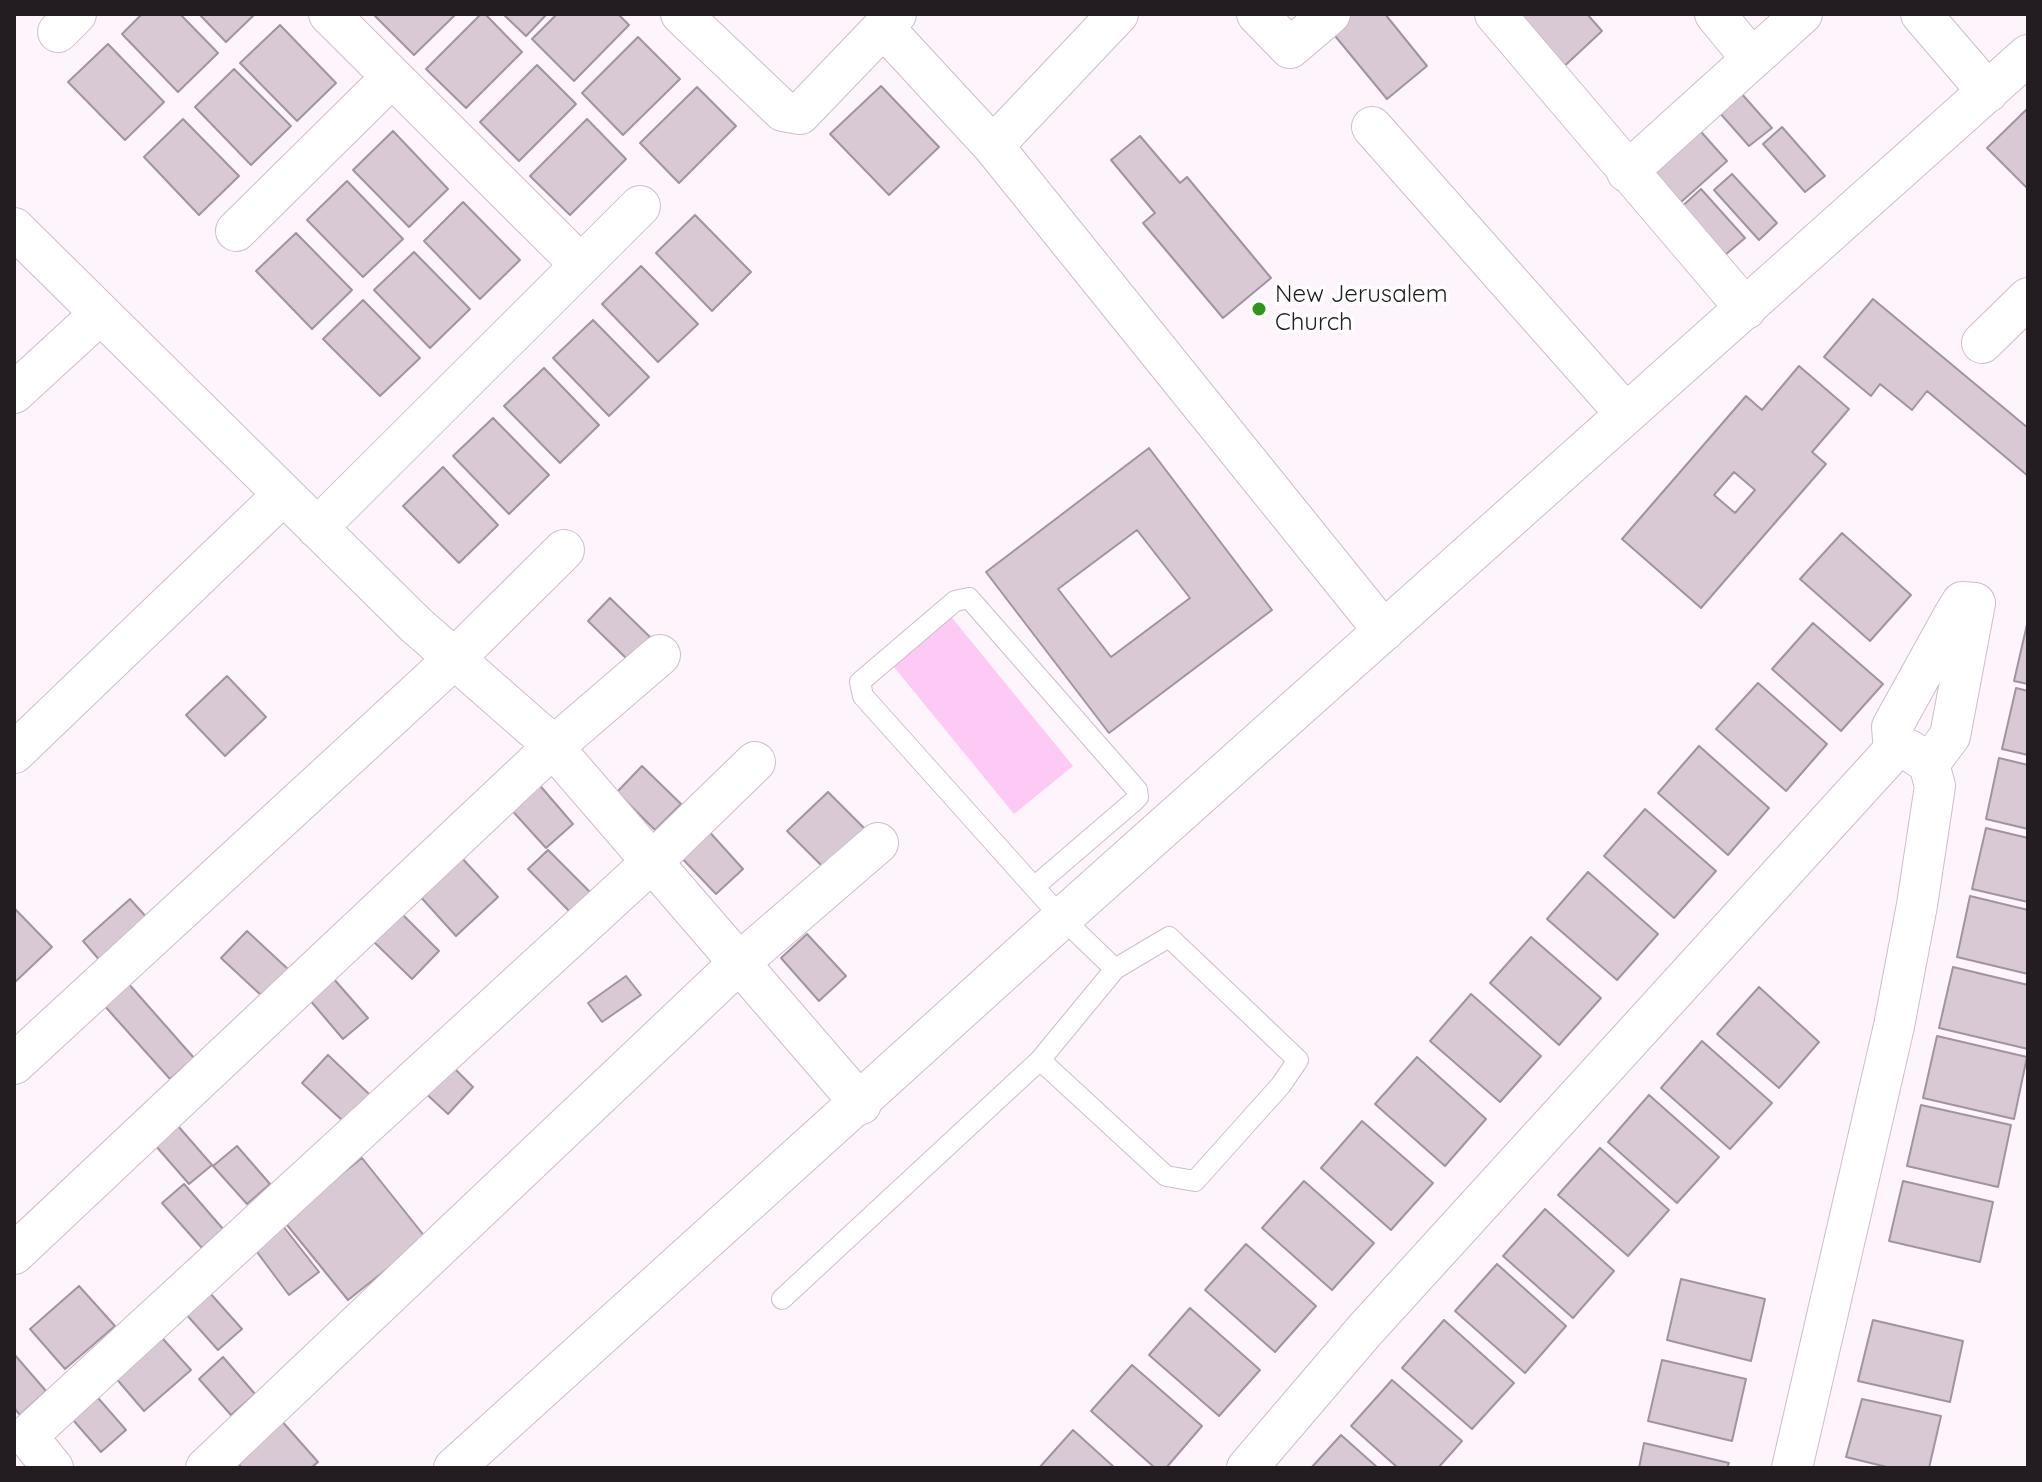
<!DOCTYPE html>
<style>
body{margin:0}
#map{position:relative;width:2042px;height:1482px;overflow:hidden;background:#fef4fc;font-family:Quicksand,sans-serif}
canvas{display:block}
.frame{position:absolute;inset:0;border:16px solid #231d22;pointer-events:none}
</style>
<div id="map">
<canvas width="2042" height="1482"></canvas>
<div class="frame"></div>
</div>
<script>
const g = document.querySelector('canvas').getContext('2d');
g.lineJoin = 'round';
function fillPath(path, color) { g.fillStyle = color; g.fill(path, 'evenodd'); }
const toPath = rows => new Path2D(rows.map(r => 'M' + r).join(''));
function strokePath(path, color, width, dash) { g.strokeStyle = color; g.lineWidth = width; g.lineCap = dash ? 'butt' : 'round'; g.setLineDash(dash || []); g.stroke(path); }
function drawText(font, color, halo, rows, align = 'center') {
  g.font = font + ' Quicksand,sans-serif'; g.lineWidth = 7; g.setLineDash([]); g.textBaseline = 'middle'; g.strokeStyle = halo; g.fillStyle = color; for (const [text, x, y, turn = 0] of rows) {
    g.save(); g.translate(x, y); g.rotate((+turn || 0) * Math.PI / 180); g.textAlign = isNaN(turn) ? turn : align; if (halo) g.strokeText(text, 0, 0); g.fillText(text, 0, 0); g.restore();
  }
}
fillPath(toPath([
 [948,613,1073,766,1014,814,889,661]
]), '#fccaf5');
const building = toPath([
 [142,14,180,14,218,53,178,92,122,34,142,14],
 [199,14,255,14,226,42,199,14],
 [377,14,456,14,414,55,375,16,377,14],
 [481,14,485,14,522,52,466,108,426,69,481,14],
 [503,14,547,14,526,36,503,14],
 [557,14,618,14,629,25,574,81,532,39,557,14],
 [1351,14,1385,14,1427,66,1387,99,1331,31,1351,14],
 [1503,14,1587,14,1602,31,1558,72,1503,14],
 [280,25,336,83,297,121,240,63,280,25],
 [638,37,680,79,623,135,582,93,638,37],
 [108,44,164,102,125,140,68,82,108,44],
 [537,65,576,104,519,161,480,122,537,65],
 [234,69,291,126,251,165,195,107,234,69],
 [881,86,939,147,889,195,830,134,881,86],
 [697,87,736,126,679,183,640,143,697,87],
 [1741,93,1772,128,1749,146,1719,112,1741,93],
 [2026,110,2028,112,2028,189,1987,148,2026,110],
 [183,119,239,176,199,215,144,157,183,119],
 [587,119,626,159,570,215,530,176,587,119],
 [1695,125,1727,161,1681,202,1649,167,1695,125],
 [1782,127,1825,176,1805,192,1763,144,1782,127],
 [393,131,448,189,409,227,353,170,393,131],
 [1140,136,1180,183,1187,177,1271,278,1223,318,1143,223,1155,213,1111,160,1140,136],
 [1732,174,1777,223,1759,240,1714,190,1732,174],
 [347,181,403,239,363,277,307,220,347,181],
 [1701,189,1745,238,1718,261,1675,213,1701,189],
 [463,202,520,260,480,299,424,241,463,202],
 [695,215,751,272,712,311,656,253,695,215],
 [296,233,352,290,312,329,256,271,296,233],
 [414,252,470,309,430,348,374,290,414,252],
 [641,266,698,324,658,362,602,304,641,266],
 [1873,299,2028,428,2028,476,1927,391,1912,410,1880,384,1871,396,1824,357,1873,299],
 [363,300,420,358,380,396,323,339,363,300],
 [593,320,649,377,609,416,553,358,593,320],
 [1799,366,1849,409,1812,452,1826,464,1701,608,1622,539,1746,396,1762,410,1799,366],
 [1734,472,1755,490,1735,513,1714,495,1734,472],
 [544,368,599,425,560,463,504,406,544,368],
 [493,418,549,475,509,514,453,456,493,418],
 [1149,448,1272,610,1109,733,986,572,1149,448],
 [1137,530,1190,598,1111,657,1058,589,1137,530],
 [443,467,498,525,459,563,403,506,443,467],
 [1842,533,1911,595,1870,641,1800,579,1842,533],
 [610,598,650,637,628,660,588,621,610,598],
 [2028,620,2028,684,2014,681,2028,620],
 [1813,623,1883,684,1841,731,1772,669,1813,623],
 [227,676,266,717,225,756,186,715,227,676],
 [1758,683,1827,744,1786,791,1716,729,1758,683],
 [2016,688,2028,691,2028,755,2002,749,2016,688],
 [1699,746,1769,808,1728,855,1658,793,1699,746],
 [1999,758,2028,765,2028,829,1986,819,1999,758],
 [642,766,681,804,655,830,617,792,642,766],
 [536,781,573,824,546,848,508,806,536,781],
 [828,792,867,831,827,871,787,831,828,792],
 [1645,809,1716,871,1674,918,1604,856,1645,809],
 [705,827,743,869,716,894,677,853,705,827],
 [1986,828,2028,838,2028,902,1972,889,1986,828],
 [548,850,590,892,570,912,528,869,548,850],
 [460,856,498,897,456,936,418,894,460,856],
 [1588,872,1658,934,1617,980,1547,919,1588,872],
 [1970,896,2028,910,2028,974,1957,957,1970,896],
 [130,899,149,920,102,963,83,941,130,899],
 [14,908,52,947,14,983,14,908],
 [398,910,439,951,412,979,370,938,398,910],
 [247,931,289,970,263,997,221,958,247,931],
 [807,934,846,976,819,1001,781,958,807,934],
 [1531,937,1601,998,1559,1045,1490,983,1531,937],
 [1953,967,2028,985,2028,1049,1939,1028,1953,967],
 [626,976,641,995,602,1022,588,1003,626,976],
 [333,978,368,1018,343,1039,309,999,333,978],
 [127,982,194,1058,170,1079,102,1003,127,982],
 [1759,987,1819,1042,1779,1088,1717,1034,1759,987],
 [1471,994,1541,1056,1500,1102,1430,1041,1471,994],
 [1937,1036,2027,1057,2014,1119,1923,1098,1937,1036],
 [1702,1041,1772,1103,1730,1149,1661,1088,1702,1041],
 [328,1055,370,1095,344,1122,302,1083,328,1055],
 [1417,1057,1486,1119,1445,1166,1375,1104,1417,1057],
 [447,1061,473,1087,448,1114,421,1089,447,1061],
 [1649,1095,1719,1157,1677,1203,1608,1142,1649,1095],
 [1921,1105,2011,1125,1998,1187,1907,1166,1921,1105],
 [1362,1121,1433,1183,1391,1230,1321,1168,1362,1121],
 [178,1126,212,1165,189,1184,155,1145,178,1126],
 [237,1146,270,1184,247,1204,213,1166,237,1146],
 [1600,1148,1669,1210,1628,1256,1558,1195,1600,1148],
 [362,1158,426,1238,348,1300,283,1220,362,1158],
 [1304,1181,1374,1243,1332,1290,1262,1228,1304,1181],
 [1903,1181,1993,1202,1980,1262,1889,1241,1903,1181],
 [184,1184,223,1229,202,1248,162,1203,184,1184],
 [1545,1209,1614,1271,1573,1318,1503,1256,1545,1209],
 [283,1226,319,1272,289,1295,254,1248,283,1226],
 [1246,1244,1316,1306,1275,1352,1205,1290,1246,1244],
 [1497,1264,1566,1326,1525,1373,1455,1311,1497,1264],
 [1681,1279,1765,1299,1751,1361,1667,1340,1681,1279],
 [79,1286,115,1326,65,1369,30,1329,79,1286],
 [209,1292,242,1329,218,1350,185,1313,209,1292],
 [1190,1308,1260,1370,1219,1416,1149,1355,1190,1308],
 [1444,1320,1514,1383,1472,1429,1402,1368,1444,1320],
 [1873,1320,1963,1341,1950,1402,1858,1381,1873,1320],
 [155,1330,191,1370,144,1411,109,1370,155,1330],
 [14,1354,46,1391,20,1415,14,1408,14,1354],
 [223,1357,255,1394,231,1415,199,1379,223,1357],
 [1662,1360,1746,1379,1732,1441,1648,1421,1662,1360],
 [1132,1365,1202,1426,1166,1468,1155,1468,1091,1411,1132,1365],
 [1392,1380,1462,1441,1438,1468,1398,1468,1351,1426,1392,1380],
 [92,1391,126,1430,101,1452,67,1413,92,1391],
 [1862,1399,1941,1416,1929,1468,1891,1468,1846,1457,1862,1399],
 [280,1419,318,1462,311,1468,242,1468,235,1459,280,1419],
 [1073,1430,1115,1468,1039,1468,1073,1430],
 [1341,1435,1378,1468,1311,1468,1341,1435],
 [1644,1443,1729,1463,1727,1468,1639,1468,1644,1443]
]);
fillPath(building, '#d8c9d5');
strokePath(building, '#a293a0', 2);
const service = toPath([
 [1034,887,1133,802,1138,797,1137,790,969,598,955,601,860,682,863,696,1034,887,1062,918,1115,969,1169,937,1298,1060,1281,1085,1195,1181,1166,1176,1040,1060,1115,969],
 [782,1299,1040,1060]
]);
const minor = toPath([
 [329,14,581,265],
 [681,14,783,111,800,114,896,14],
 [1257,14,1290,48,1330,14],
 [1495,14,1746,309],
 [1715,14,1752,59],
 [1921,14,1988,92],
 [883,27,993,146,1384,631],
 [58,32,76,14],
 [1372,127,1626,414],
 [993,146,1118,14],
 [1627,172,1802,14],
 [14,228,416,625,546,739,861,1104],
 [236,231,392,77],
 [1982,343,2028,298],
 [14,393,100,314],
 [317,528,640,206],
 [1894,750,1892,727,1954,615,1962,602,1975,603,1950,736,1929,764],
 [14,753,283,495],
 [14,1064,455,658,564,550],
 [14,1254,553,747,660,655],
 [53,1468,27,1436,653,861,755,762],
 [206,1468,740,962,878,843],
 [454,1468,1062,918,2028,55],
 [1247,1468,1365,1330,1894,750,1909,750,1929,764,1935,786,1917,905,1894,1026,1792,1468]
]);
strokePath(service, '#cdbecb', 22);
strokePath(minor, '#cdbecb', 42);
strokePath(service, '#fff', 20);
strokePath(minor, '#fff', 40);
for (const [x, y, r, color] of [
 [1259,309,8,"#2f951b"]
]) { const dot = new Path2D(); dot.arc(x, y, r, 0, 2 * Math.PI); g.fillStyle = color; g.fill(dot); strokePath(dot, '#fff', 3); }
drawText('24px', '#231d22', '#fff', [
 ["New Jerusalem",1275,295],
 ["Church",1275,323]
], 'left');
</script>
